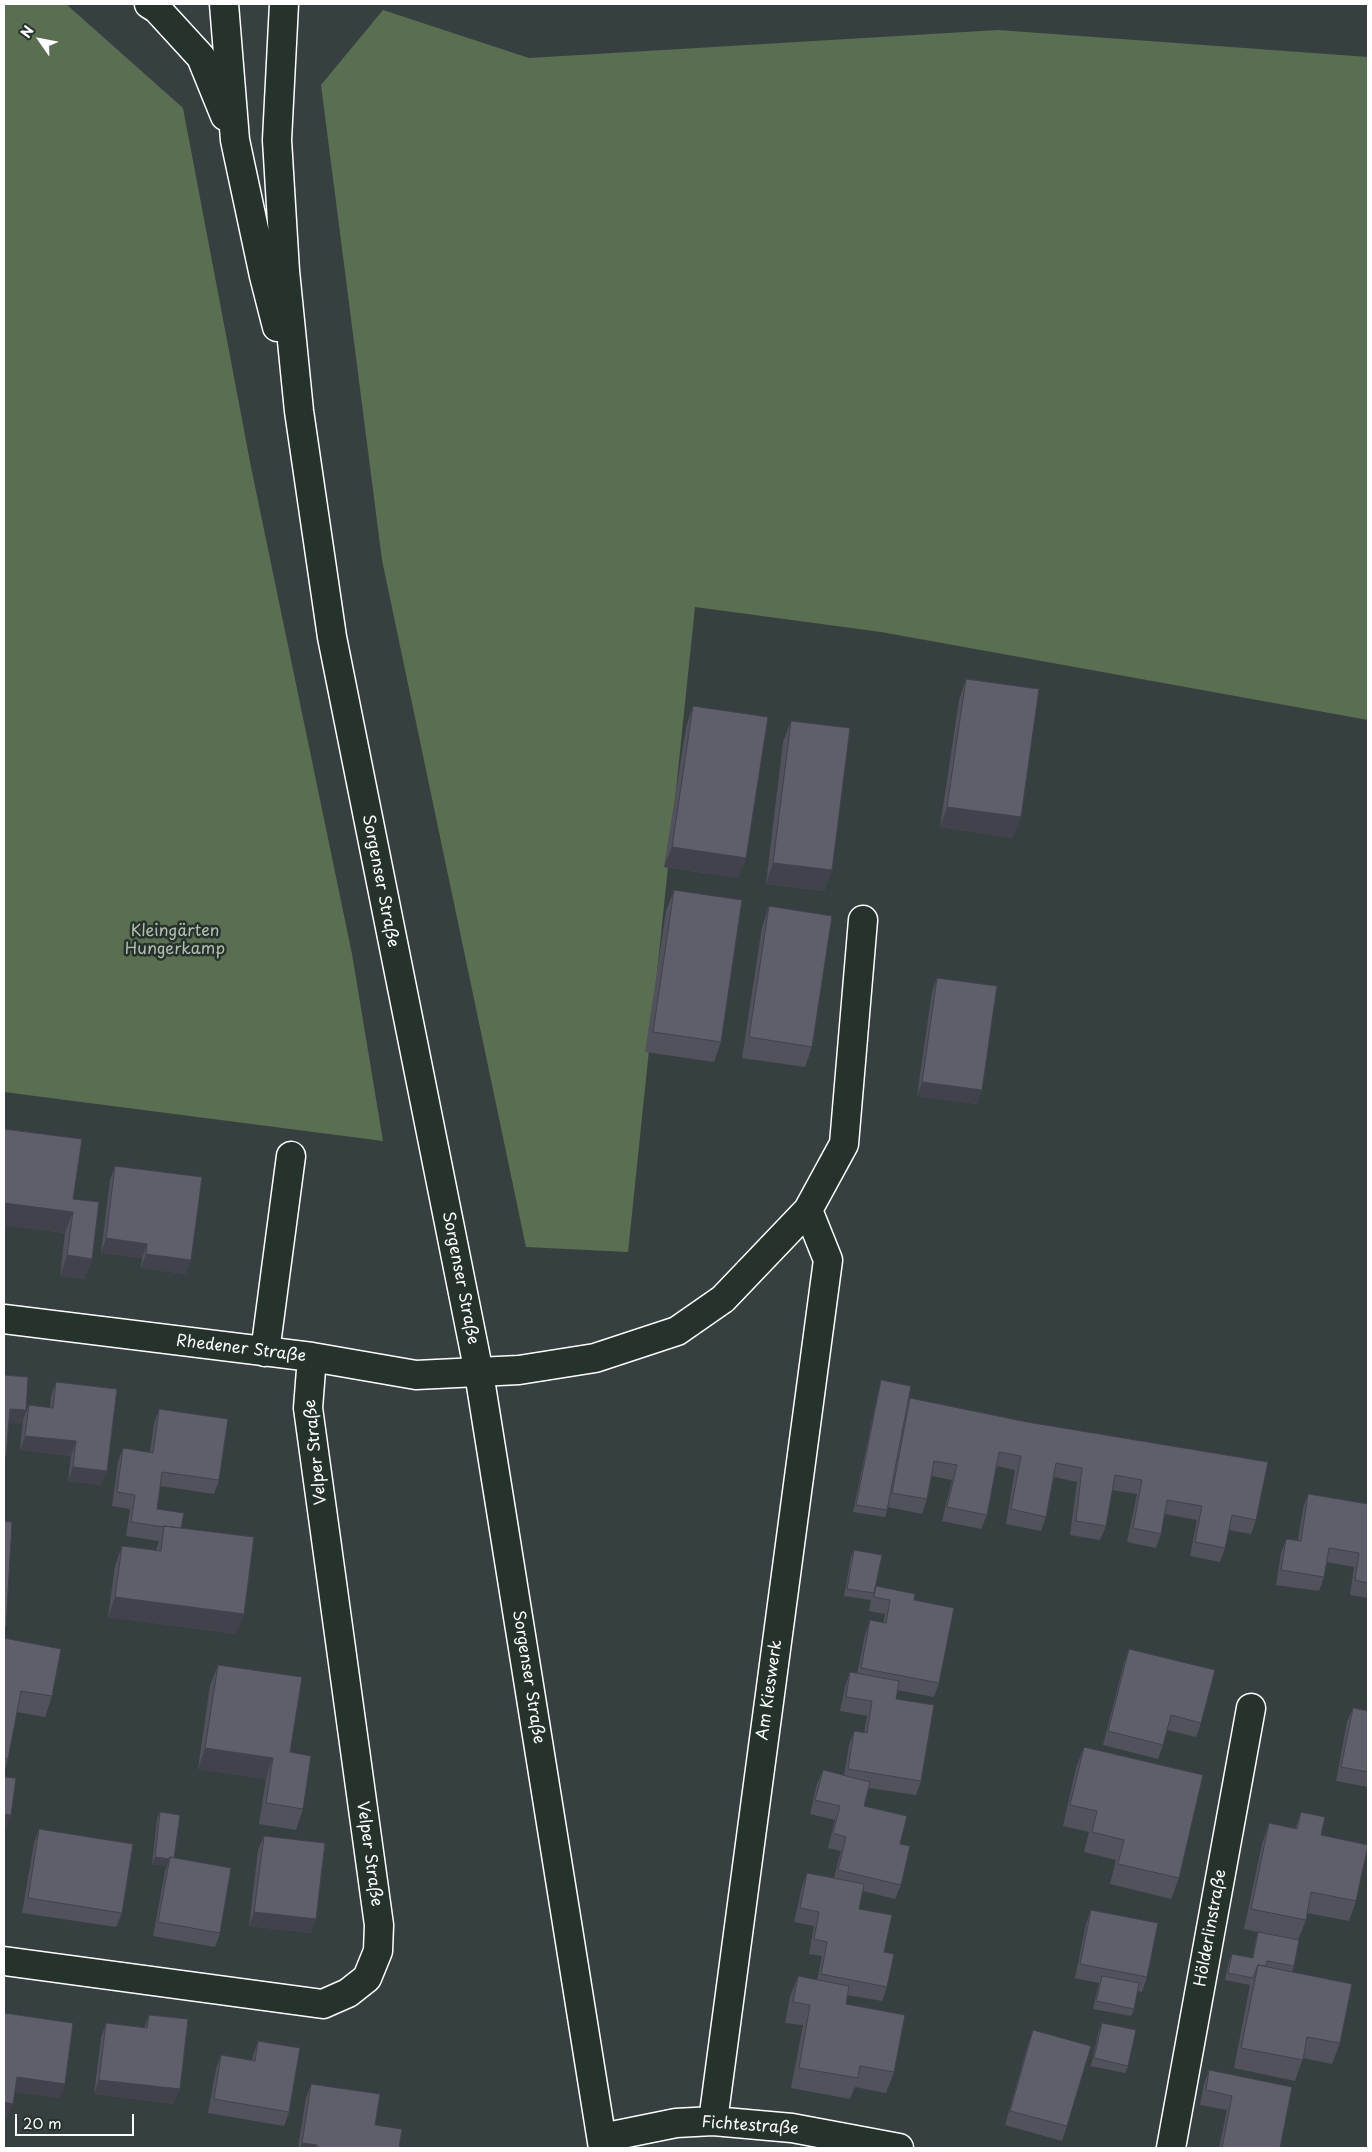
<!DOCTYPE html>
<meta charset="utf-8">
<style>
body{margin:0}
#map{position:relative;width:1372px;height:2152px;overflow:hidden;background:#374040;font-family:"Playpen Sans",sans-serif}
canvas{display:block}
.frame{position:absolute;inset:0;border:5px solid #fff;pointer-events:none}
.north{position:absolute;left:15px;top:15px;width:50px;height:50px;-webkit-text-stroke:4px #26332d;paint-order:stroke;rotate:303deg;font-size:14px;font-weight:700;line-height:20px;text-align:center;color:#fff}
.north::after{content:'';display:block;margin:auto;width:18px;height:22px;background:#fff;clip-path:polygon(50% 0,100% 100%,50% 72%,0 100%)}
.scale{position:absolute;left:15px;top:2114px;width:119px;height:22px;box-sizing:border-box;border:2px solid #fff;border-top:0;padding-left:6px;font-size:15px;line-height:18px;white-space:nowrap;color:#fff;-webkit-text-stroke:4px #26332d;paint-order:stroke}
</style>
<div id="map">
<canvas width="1372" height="2152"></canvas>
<div class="frame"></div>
<div class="north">N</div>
<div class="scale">20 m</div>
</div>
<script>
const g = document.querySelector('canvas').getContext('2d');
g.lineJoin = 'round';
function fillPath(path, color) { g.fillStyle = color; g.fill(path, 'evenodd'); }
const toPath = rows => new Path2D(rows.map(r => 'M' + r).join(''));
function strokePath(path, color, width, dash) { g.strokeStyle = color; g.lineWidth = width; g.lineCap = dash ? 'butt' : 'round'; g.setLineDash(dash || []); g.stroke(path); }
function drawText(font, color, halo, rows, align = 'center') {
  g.font = font + ' "Playpen Sans",sans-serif'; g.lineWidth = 5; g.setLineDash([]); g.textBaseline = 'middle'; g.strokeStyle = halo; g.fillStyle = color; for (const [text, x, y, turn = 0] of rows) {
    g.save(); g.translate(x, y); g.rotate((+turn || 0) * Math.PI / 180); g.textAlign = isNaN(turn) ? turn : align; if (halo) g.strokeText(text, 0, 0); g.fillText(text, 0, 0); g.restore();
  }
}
fillPath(toPath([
 [4,4,66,4,183,108,251,467,352,954,383,1141,4,1092],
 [383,10,529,58,998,30,1368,57,1368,720,881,632,695,607,628,1252,526,1247,382,560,321,85]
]), '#5a6e51');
const minor = toPath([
 [4,1319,312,1357,416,1375,519,1370,595,1358,677,1331,723,1299,808,1210],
 [265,1352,291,1156],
 [4,1961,323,2004,348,1993,367,1978,378,1951,379,1925,308,1408,312,1357],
 [713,2121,828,1260,808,1210,844,1144,863,920],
 [602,2138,676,2123,713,2121,792,2128,899,2148],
 [1171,2148,1251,1708]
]);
const major = toPath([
 [149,4,157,9,201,57,225,116],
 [224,4,235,140,264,276,277,327],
 [284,4,277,140,285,271,299,411,332,637,479,1373,603,2148]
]);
strokePath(minor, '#fff', 31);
strokePath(major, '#fff', 31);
strokePath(minor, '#26332d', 28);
strokePath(major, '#26332d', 28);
fillPath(toPath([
 [966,679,1013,838,940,827,959,700],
 [693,706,746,858,738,878,664,867,686,727],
 [791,721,832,870,824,891,766,884,783,742],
 [674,890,721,1042,714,1062,645,1052,666,911],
 [769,906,812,1047,805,1067,742,1058,762,927],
 [937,978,982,1090,977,1104,917,1096,932,992],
 [4,1129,73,1199,92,1259,84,1279,60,1276,65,1233,4,1225],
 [115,1166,186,1274,141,1268,142,1258,101,1253,110,1180],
 [881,1380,906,1409,910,1398,1256,1520,1251,1534,1229,1530,1225,1548,1220,1562,1190,1556,1197,1520,1165,1514,1161,1534,1156,1548,1127,1542,1137,1494,1112,1490,1106,1526,1100,1540,1070,1535,1077,1482,1054,1477,1046,1517,1041,1531,1006,1524,1015,1470,997,1466,987,1515,981,1529,942,1521,952,1480,932,1476,927,1499,922,1514,888,1507,885,1517,853,1512,879,1387],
 [56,1382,101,1485,68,1481,71,1456,20,1450,23,1419,29,1405,50,1408,51,1396],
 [159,1409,219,1480,214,1494,160,1486,157,1509,181,1528,236,1634,108,1617,115,1566,122,1546,156,1550,159,1541,126,1536,130,1509,112,1506,118,1462,123,1448,150,1452,154,1423],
 [1308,1494,1368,1504,1368,1598,1350,1595,1354,1567,1327,1562,1324,1577,1319,1591,1276,1585,1281,1553,1286,1539,1298,1540,1303,1508],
 [854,1550,874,1593,876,1586,914,1600,939,1683,934,1697,897,1690,896,1699,921,1781,916,1795,869,1788,864,1806,900,1844,901,1885,895,1899,863,1891,859,1909,884,1952,887,1987,882,2001,847,1995,846,2004,894,2072,886,2093,855,2087,850,2099,791,2088,803,2025,785,2023,790,1997,798,1976,817,1980,822,1956,809,1954,814,1926,794,1922,802,1887,807,1873,834,1878,841,1851,828,1848,835,1820,810,1814,817,1784,823,1770,844,1775,849,1745,854,1731,864,1733,867,1716,840,1711,845,1687,850,1672,857,1674,865,1635,870,1620,883,1623,885,1614,869,1611,871,1600,844,1596,851,1557],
 [4,1638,52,1696,45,1717,17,1712,8,1759,4,1772],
 [1129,1649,1201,1723,1196,1737,1167,1730,1163,1745,1158,1759,1103,1745,1124,1663],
 [218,1665,290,1752,303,1809,296,1830,259,1824,266,1779,198,1769,210,1685],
 [1353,1708,1368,1711,1368,1787,1336,1781,1347,1722],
 [1084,1747,1179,1878,1171,1899,1110,1884,1116,1860,1084,1852,1089,1832,1063,1826,1076,1768],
 [160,1812,174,1858,220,1933,215,1947,153,1936,165,1872,167,1866,152,1864,157,1819],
 [1301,1812,1321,1835,1356,1901,1349,1921,1307,1913,1306,1920,1298,1940,1294,1966,1292,1972,1340,2043,1332,2064,1303,2058,1295,2081,1234,2068,1250,1985,1225,1980,1229,1961,1232,1954,1252,1958,1256,1939,1258,1932,1244,1929,1262,1844,1269,1823,1295,1829],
 [39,1829,122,1913,116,1927,22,1913,34,1843],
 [264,1836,311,1933,249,1926,258,1850],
 [1091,1910,1147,1977,1142,1992,1137,1991,1134,2009,1131,2016,1093,2009,1099,1983,1075,1978,1086,1924],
 [149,2015,174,2104,94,2094,101,2038,106,2023,144,2028],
 [1102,2023,1128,2066,1125,2073,1091,2066,1099,2030],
 [1033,2030,1067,2126,1062,2141,1005,2125,1028,2044],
 [258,2041,289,2112,284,2126,208,2113,216,2069,221,2055,252,2060,253,2055],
 [1209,2070,1280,2148,1219,2148,1227,2110,1200,2105,1204,2084],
 [311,2084,399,2148,298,2148,306,2098]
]), '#52525d');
fillPath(toPath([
 [947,807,1021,817,1013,838,940,827],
 [672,847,746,858,738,878,664,867],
 [773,863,832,870,824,891,766,884],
 [922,1082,982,1090,977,1104,917,1096],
 [4,1203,73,1212,65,1233,4,1225],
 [106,1238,147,1244,142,1258,101,1253],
 [146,1254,191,1260,186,1274,141,1268],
 [67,1255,92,1259,84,1279,60,1276],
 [10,1409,26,1410,21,1424,5,1423],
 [25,1436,76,1441,71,1456,20,1450],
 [4,1456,6,1456,4,1463],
 [73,1467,107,1471,101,1485,68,1481],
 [115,1597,244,1614,236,1634,108,1617],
 [205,1748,273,1758,266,1779,198,1769],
 [4,1814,11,1815,6,1829,4,1829],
 [155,1857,170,1859,167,1866,152,1864],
 [254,1912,316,1919,311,1933,249,1926],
 [17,2077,65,2084,60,2098,11,2092],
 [99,2080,180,2089,174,2104,94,2094],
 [4,2102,13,2104,8,2118,4,2117],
 [302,2143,317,2145,316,2148,300,2148]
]), '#42424c');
const building = toPath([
 [966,679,1039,689,1021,817,947,807,966,679],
 [693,706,768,717,746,858,672,847,693,706],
 [791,721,850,728,832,870,773,863,791,721],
 [674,890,742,900,721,1042,653,1032,674,890],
 [769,906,832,916,812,1047,749,1037,769,906],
 [937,978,997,986,982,1090,922,1082,937,978],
 [4,1129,82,1139,73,1199,99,1202,92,1259,67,1255,73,1212,4,1203,4,1129],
 [115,1166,202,1177,191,1260,146,1254,147,1244,106,1238,115,1166],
 [4,1375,28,1377,26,1410,10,1409,6,1456,4,1456,4,1375],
 [881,1380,911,1386,887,1510,856,1505,881,1380],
 [56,1382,117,1389,107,1471,73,1467,76,1441,25,1436,29,1405,53,1408,56,1382],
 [910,1398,1027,1422,1268,1462,1256,1520,1232,1515,1225,1548,1195,1542,1202,1506,1167,1500,1161,1534,1133,1528,1142,1480,1115,1475,1106,1526,1076,1521,1082,1468,1056,1463,1046,1517,1011,1509,1021,1456,999,1452,987,1515,947,1507,957,1465,934,1461,927,1499,892,1493,910,1398],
 [159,1409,228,1419,219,1480,162,1472,157,1509,184,1513,181,1528,164,1526,164,1527,131,1522,135,1495,117,1492,123,1448,153,1453,159,1409],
 [1308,1494,1368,1504,1368,1583,1355,1580,1359,1553,1329,1548,1324,1577,1281,1570,1286,1539,1301,1541,1308,1494],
 [4,1521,12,1522,6,1627,4,1627,4,1521],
 [164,1526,254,1537,244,1614,115,1597,122,1546,161,1551,164,1526],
 [854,1550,882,1555,874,1593,847,1589,854,1550],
 [876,1586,915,1594,914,1600,954,1608,939,1683,861,1668,870,1620,886,1623,890,1600,874,1597,876,1586],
 [4,1638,61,1649,52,1696,21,1691,8,1759,4,1758,4,1638],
 [1129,1649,1215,1670,1201,1723,1171,1715,1163,1745,1108,1731,1129,1649],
 [218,1665,302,1677,290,1752,311,1756,303,1809,266,1803,273,1758,205,1748,218,1665],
 [850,1672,899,1681,896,1699,934,1705,921,1781,848,1769,854,1731,867,1733,872,1701,846,1697,850,1672],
 [1353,1708,1368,1711,1368,1772,1341,1767,1353,1708],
 [1084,1747,1203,1775,1179,1878,1118,1864,1124,1840,1092,1832,1097,1811,1070,1805,1084,1747],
 [823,1770,870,1782,864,1806,907,1816,900,1844,910,1846,901,1885,838,1870,846,1837,833,1833,840,1806,815,1800,823,1770],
 [4,1777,16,1778,11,1815,4,1814,4,1777],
 [160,1812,180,1815,174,1858,170,1857,170,1859,155,1857,160,1812],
 [1301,1812,1325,1817,1321,1835,1368,1845,1356,1901,1311,1892,1306,1920,1251,1909,1269,1823,1297,1829,1301,1812],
 [39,1829,133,1844,122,1913,28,1898,39,1829],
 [264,1836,325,1843,316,1919,254,1912,264,1836],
 [170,1857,231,1868,220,1933,158,1922,170,1857],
 [807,1873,864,1884,859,1909,892,1915,884,1952,894,1954,887,1987,821,1974,827,1942,814,1939,819,1912,800,1908,807,1873],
 [1091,1910,1158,1923,1147,1977,1080,1964,1091,1910],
 [1258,1932,1299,1940,1294,1966,1267,1961,1266,1966,1258,1965,1253,1978,1228,1973,1232,1954,1253,1958,1258,1932],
 [1258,1965,1352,1984,1340,2043,1307,2037,1303,2060,1241,2048,1258,1965],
 [798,1976,849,1986,846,2004,905,2015,894,2072,860,2066,858,2078,799,2068,810,2005,793,2002,798,1976],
 [1102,1976,1139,1983,1134,2009,1096,2001,1102,1976],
 [4,2013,73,2023,65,2084,17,2077,13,2104,4,2102,4,2013],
 [149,2015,188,2019,180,2089,99,2080,106,2023,147,2028,149,2015],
 [1102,2023,1136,2030,1128,2066,1094,2058,1102,2023],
 [1033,2030,1091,2046,1067,2126,1010,2111,1033,2030],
 [258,2041,300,2048,289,2112,214,2099,221,2055,255,2061,258,2041],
 [1209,2070,1292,2087,1280,2148,1222,2148,1232,2096,1206,2090,1209,2070],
 [311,2084,380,2094,375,2125,402,2129,399,2148,317,2148,317,2145,302,2143,311,2084]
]);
fillPath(building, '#5f5f6c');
strokePath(building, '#42424c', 1);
drawText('16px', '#fff', '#26332d', [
 ["Sorgenser Straße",380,881,79],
 ["Sorgenser Straße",460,1278,79],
 ["Rhedener Straße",241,1349,7],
 ["Velper Straße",316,1452,-96],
 ["Sorgenser Straße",528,1677,81],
 ["Am Kieswerk",770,1690,-82],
 ["Velper Straße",369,1854,82],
 ["Hölderlinstraße",1211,1928,-80],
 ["Fichtestraße",750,2126,4]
]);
drawText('16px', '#b5beb1', '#26332d', [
 ["Kleingärten",175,932],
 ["Hungerkamp",175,950]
]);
</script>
